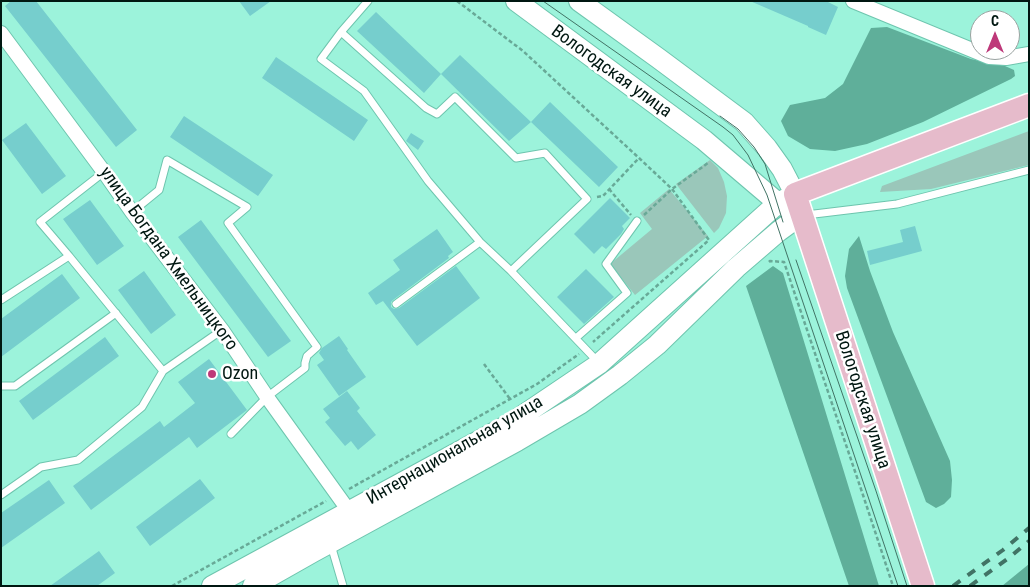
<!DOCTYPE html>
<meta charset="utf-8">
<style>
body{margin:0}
#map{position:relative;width:1030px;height:587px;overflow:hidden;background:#9cf3db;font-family:"Roboto Condensed",sans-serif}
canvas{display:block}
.frame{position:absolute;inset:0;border:2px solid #001711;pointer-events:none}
.north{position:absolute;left:970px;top:10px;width:50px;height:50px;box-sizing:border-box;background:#fff;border:1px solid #99a2a0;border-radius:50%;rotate:0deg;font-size:14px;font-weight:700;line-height:20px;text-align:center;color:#001711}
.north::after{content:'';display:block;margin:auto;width:18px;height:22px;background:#be3879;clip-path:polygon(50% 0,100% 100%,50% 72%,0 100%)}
</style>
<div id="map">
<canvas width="1030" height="587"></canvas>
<div class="frame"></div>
<div class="north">С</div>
</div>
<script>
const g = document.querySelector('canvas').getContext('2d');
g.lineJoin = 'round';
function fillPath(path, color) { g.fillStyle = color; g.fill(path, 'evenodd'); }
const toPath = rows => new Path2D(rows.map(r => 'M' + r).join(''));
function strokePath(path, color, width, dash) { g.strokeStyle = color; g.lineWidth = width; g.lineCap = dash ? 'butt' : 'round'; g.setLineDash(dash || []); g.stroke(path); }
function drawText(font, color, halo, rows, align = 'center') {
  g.font = font + ' "Roboto Condensed",sans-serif'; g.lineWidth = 5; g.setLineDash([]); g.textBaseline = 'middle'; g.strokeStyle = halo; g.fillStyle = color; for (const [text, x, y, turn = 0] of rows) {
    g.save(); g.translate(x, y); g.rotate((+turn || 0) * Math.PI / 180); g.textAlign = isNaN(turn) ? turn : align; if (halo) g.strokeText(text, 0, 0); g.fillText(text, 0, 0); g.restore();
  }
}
fillPath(toPath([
 [1029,131,1029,165,931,189,880,192,882,186],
 [710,160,718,168,724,182,727,196,726,213,719,228,714,233,676,184],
 [669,189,708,236,635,295,610,264,652,229,640,213]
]), '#9ac7ba');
fillPath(toPath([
 [887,27,971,59,1005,66,1014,70,1015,76,1011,79,923,122,867,144,835,151,810,149,788,136,781,121,790,105,825,98,843,84,871,28],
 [859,236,870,271,893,332,950,461,952,480,951,497,944,504,936,508,926,502,847,288,845,276,849,249],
 [773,266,783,273,879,586,849,586,746,286],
 [1029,564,1029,586,1002,586]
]), '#5faf9a');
fillPath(toPath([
 [11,1,36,1,137,130,116,147,5,6],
 [239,1,271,1,250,16],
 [750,1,826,1,838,7,826,35,808,27,808,26],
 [376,12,441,74,424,93,357,31],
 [460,55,531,122,509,141,441,74],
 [276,57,368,120,354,141,262,78],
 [550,102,618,167,599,187,531,122],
 [184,116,273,175,258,196,170,137],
 [26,123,66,176,42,194,2,140],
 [411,133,424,141,418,150,406,141],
 [610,198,630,218,622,226,624,229,621,234,606,249,602,246,594,254,574,234],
 [90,200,124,246,97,265,63,219],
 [201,220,291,341,268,357,178,237],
 [915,226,922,251,870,265,867,251,903,242,900,230],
 [437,229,453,252,448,256,449,258,393,300,391,302,391,307,394,309,399,308,456,266,480,298,417,346,383,301,376,305,368,293,400,270,393,260],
 [586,269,614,297,584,324,557,297],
 [144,271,176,315,151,334,118,290],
 [62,274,80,298,1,357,1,319],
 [339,336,348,349,347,350,366,377,339,396,317,365,324,360,319,353,322,348],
 [105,337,119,356,33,420,19,401],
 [209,359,247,410,197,448,189,437,91,510,73,486,160,421,164,427,195,403,178,382],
 [347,391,360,408,357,411,376,435,358,450,351,441,345,446,325,422,330,418,323,409],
 [200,479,215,498,150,546,136,527],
 [49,480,65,503,1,548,1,513],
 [99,551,115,573,97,586,50,586]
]), '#76cecd');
const service = toPath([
 [368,1,341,32,426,108,437,114,455,97,516,158,545,153,587,199,511,271,599,363],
 [341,32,321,59,364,91,428,181,480,242,511,271],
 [132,212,159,190,167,160,247,207,228,223,317,347,307,356,305,363,305,368,267,397,231,434],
 [806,215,897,204,1029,170],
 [1,300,69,256,40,222,104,172],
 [396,304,480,242],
 [576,338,627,293,606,264,637,221],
 [163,371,222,330],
 [1,386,15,386,116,313],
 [1,495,41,467,78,460,142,407,163,371,69,256],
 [331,545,343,586]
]);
const minor = toPath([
 [853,1,989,57,1006,58,1029,54],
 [1,33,104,172,132,212,222,330,267,397,349,511]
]);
const secondary = toPath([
 [212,586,510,424,599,364,778,203,795,194,782,169,767,148,744,122,658,58,579,1],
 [253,586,313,552,517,441,580,404,620,375,657,345,736,268,779,231,801,215,778,203,704,140,516,1]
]);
const primary = toPath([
 [923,586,795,194,1029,105]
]);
strokePath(service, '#6ec5ae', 9);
strokePath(minor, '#6ec5ae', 16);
strokePath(secondary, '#6ec5ae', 22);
strokePath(primary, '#fff', 25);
strokePath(toPath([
 [457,1,523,51,639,158,672,189,709,240,593,342],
 [609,189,631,215],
 [597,197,603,196,639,158],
 [644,215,672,189,708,163],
 [769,262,770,261,784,262,863,495,893,586],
 [484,364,510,399],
 [349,489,537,384,579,354],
 [172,586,326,501]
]), '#68a997', 2.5, [4, 2.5]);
strokePath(service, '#fff', 7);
strokePath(minor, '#fff', 14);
strokePath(secondary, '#fff', 20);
strokePath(primary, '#e6bbcb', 22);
strokePath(toPath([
 [543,1,723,127,733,135,748,155,767,195,898,586],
 [720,116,738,129,754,147,765,164,783,222],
 [796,260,876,491,907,586]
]), '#417365', 1);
strokePath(toPath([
 [953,586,1003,550,1029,528],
 [970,586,1010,557,1029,541]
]), '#417365', 4, [9, 9]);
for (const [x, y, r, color] of [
 [212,374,5,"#be3879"]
]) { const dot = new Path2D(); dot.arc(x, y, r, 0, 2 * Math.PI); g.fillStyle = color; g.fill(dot); strokePath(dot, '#fff', 2); }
drawText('18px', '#001711', '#fff', [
 ["Вологодская улица",611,72,36],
 ["улица Богдана Хмельницкого",168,259,54],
 ["Вологодская улица",862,400,72],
 ["Интернациональная улица",455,451,-30]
]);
drawText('18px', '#001711', '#fff', [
 ["Ozon",222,374]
], 'left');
</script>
